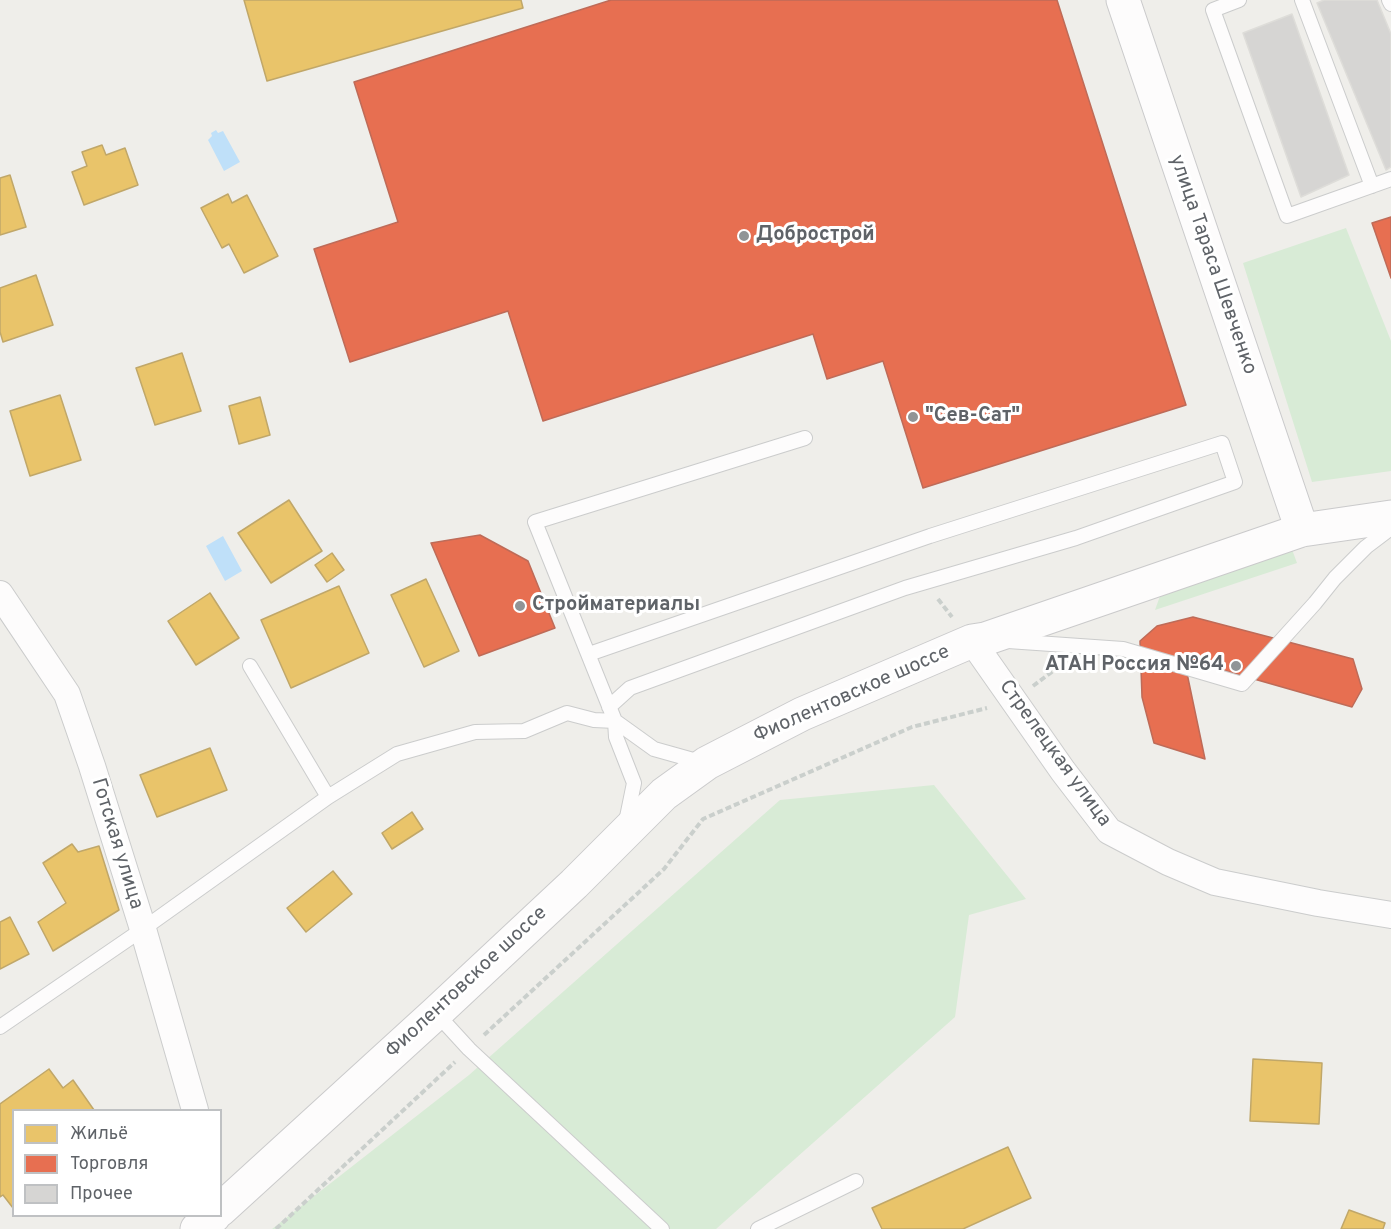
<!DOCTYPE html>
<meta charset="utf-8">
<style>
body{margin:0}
#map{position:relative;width:1391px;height:1229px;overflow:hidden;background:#efeeea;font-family:Overpass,sans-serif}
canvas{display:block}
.legend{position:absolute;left:12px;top:1109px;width:210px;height:108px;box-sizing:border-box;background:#fff;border:2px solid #bfc1c3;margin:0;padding:8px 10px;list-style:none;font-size:18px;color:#5f6368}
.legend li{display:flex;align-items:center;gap:12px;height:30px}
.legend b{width:30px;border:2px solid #bfc1c3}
</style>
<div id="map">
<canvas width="1391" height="1229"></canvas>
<ul class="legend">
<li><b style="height:16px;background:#e9c46a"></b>Жильё</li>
<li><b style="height:16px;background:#e76f51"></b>Торговля</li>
<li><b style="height:16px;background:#d6d5d3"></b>Прочее</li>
</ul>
</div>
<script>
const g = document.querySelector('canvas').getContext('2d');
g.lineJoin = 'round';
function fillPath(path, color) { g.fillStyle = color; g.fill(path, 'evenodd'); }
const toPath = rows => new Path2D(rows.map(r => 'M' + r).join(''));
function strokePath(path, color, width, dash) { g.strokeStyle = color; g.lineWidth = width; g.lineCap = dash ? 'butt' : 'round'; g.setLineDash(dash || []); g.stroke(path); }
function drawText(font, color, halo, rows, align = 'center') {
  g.font = font + ' Overpass,sans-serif'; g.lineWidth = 6; g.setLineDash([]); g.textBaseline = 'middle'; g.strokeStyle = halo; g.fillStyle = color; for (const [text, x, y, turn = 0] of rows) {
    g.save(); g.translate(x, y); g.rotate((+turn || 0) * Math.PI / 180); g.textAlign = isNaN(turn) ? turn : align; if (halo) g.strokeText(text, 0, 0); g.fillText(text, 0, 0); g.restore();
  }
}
fillPath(toPath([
 [1346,228,1391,341,1391,471,1312,482,1243,263],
 [1290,544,1297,563,1155,610,1164,585],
 [934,785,1026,899,969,915,955,1017,716,1229,272,1229,469,1075,780,800]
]), '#d8ebd6');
fillPath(toPath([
 [216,130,218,133,223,131,240,162,224,171,208,140,212,136,211,133],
 [223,536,242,571,225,581,206,546]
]), '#bfe0f9');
const homes = toPath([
 [244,0,521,0,523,8,267,81,244,0],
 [102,145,106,155,125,148,138,185,84,205,72,172,87,166,82,152,102,145],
 [10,175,26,227,0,235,0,178,10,175],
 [228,194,232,203,247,195,278,256,244,273,229,244,222,248,201,208,228,194],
 [36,275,53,325,3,342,0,332,0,288,36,275],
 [182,353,201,411,155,425,136,368,182,353],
 [60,395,81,460,30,476,10,411,60,395],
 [260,397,270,435,239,444,229,406,260,397],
 [289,500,322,551,271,583,238,533,289,500],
 [332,553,344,570,327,582,315,565,332,553],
 [426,579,459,651,424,667,391,595,426,579],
 [339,586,369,653,291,688,261,620,339,586],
 [210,593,239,638,196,665,168,621,210,593],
 [210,748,227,790,157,817,140,775,210,748],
 [412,812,423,829,392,849,382,833,412,812],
 [72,844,78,852,99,846,119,910,53,951,38,922,66,903,43,863,72,844],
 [333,871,352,894,306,932,287,908,333,871],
 [10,917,29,954,0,969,0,922,10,917],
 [1253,1059,1322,1063,1319,1124,1250,1121,1253,1059],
 [49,1069,63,1088,73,1080,94,1110,14,1110,13,1208,3,1195,0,1197,0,1104,49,1069],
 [1008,1147,1031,1198,963,1229,882,1229,872,1208,1008,1147],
 [1349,1210,1385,1223,1383,1229,1341,1229,1349,1210]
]);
fillPath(homes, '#e9c46a');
strokePath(homes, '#c0a769', 1.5);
const shops = toPath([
 [611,0,1057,0,1186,405,923,488,883,361,827,379,813,334,543,421,508,311,350,362,314,249,398,222,354,82,611,0],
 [1391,217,1391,278,1372,223,1391,217],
 [480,535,528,561,555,628,479,656,431,543,480,535],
 [1193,617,1353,659,1362,689,1352,707,1184,659,1205,759,1154,743,1142,697,1140,641,1157,626,1193,617]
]);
fillPath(shops, '#e76f51');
strokePath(shops, '#be6b58', 1.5);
const building = toPath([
 [1324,0,1377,0,1391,34,1391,167,1386,170,1317,3,1324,0],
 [1292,14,1349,175,1301,197,1243,33,1292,14]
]);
fillPath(building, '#d6d5d3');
strokePath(building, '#deddd9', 1.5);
const lane = toPath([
 [1239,0,1213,10,1287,216,1391,179],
 [1302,0,1372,186],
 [1389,0,1391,4],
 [1008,641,1123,649,1242,684,1315,603,1335,578,1366,547,1391,528],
 [589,654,930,536,1222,443,1235,482,1076,538,905,588,630,688,609,707],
 [250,666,328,797],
 [626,822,634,783,616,737,615,721,535,522,805,438],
 [436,1013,469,1049,662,1229],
 [0,1027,143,929,328,797,397,754,475,732,524,731,567,713,594,720,615,721,654,749,704,763],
 [758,1229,856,1181]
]);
const street = toPath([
 [0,594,67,694,92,766,143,929,195,1110],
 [972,641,1063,771,1109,831,1168,862,1215,882,1318,903,1391,915]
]);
const secondary = toPath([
 [1123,0,1302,530],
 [220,1210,436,1013,574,884,664,794,707,763,802,714,972,641,985,639,1302,530,1391,517],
 [197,1229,214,1216]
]);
strokePath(lane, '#cbcccc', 16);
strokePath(street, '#cbcccc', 28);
strokePath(secondary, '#cacacb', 35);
strokePath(toPath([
 [938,599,952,617],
 [1033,686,1061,665],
 [484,1035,664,869,703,819,912,727,987,708],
 [276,1229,455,1062]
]), '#cacfcc', 4, [6, 3]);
strokePath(lane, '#fdfcfc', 14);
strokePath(street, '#fdfcfc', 26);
strokePath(secondary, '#fdfcfc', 33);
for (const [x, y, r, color] of [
 [744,236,6,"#919496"],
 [913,417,6,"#919496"],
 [520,606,6,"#919496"],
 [1236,666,6,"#919496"]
]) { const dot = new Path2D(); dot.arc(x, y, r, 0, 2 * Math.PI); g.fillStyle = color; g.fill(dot); strokePath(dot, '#fff', 2); }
drawText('bold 20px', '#5f6368', '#fff', [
 ["Добрострой",756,236],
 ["\"Сев-Сат\"",925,417],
 ["Стройматериалы",532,606],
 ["АТАН Россия №64",1224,666,"right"]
], 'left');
drawText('20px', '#5f6368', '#fff', [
 ["улица Тараса Шевченко",1212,265,71],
 ["Фиолентовское шоссе",852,695,-24],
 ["Стрелецкая улица",1054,754,54],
 ["Готская улица",116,844,73],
 ["Фиолентовское шоссе",467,983,-43]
]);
</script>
